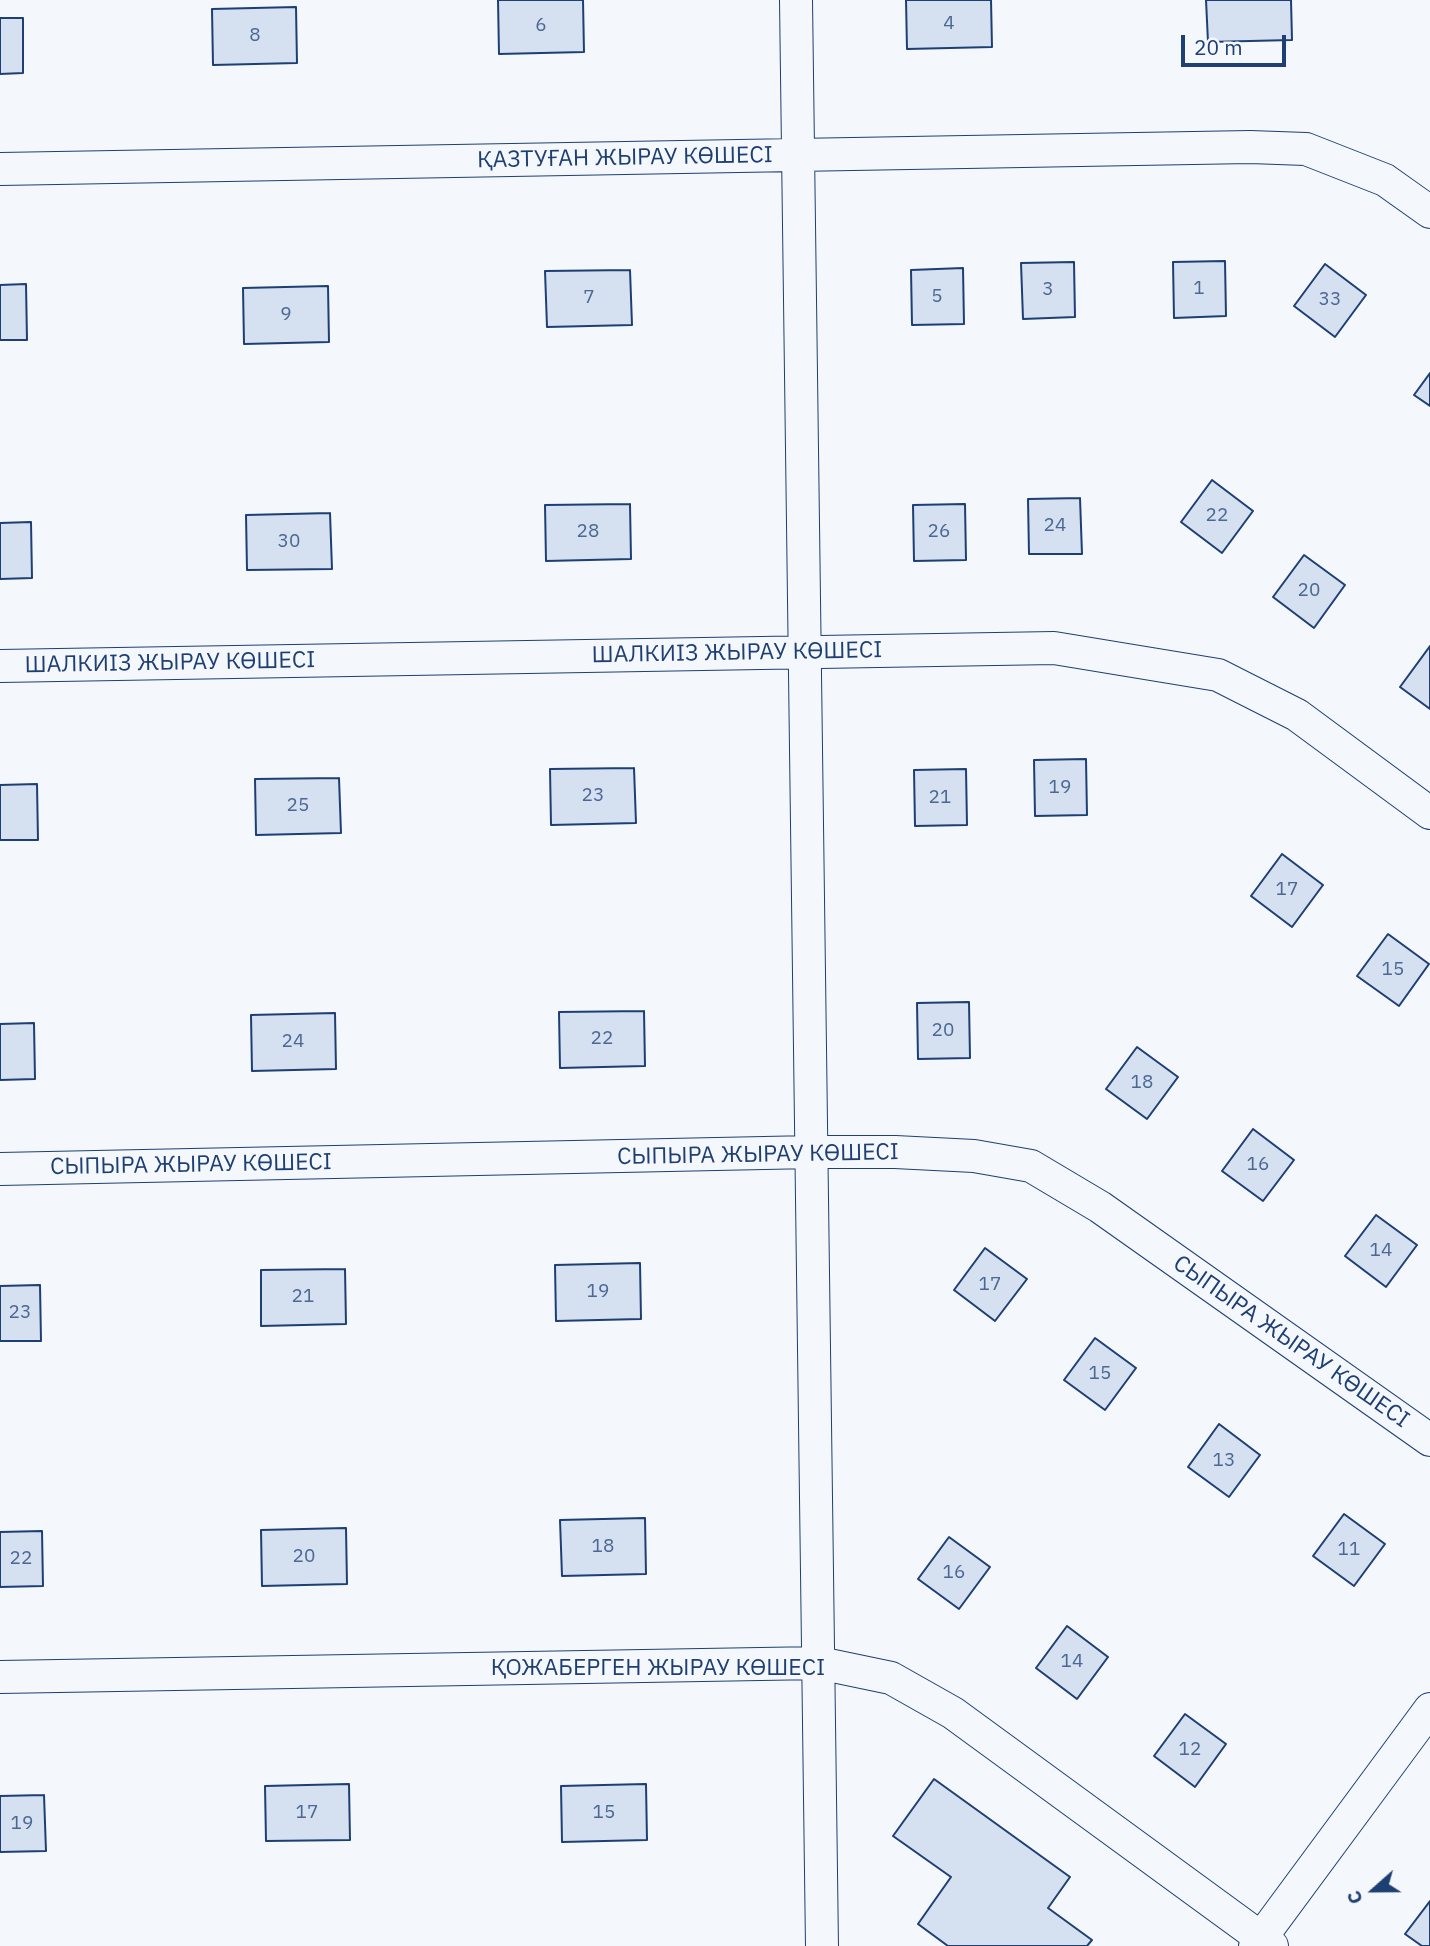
<!DOCTYPE html>
<meta charset="utf-8">
<style>
body{margin:0}
#map{position:relative;width:1430px;height:1946px;overflow:hidden;background:#f4f7fb;font-family:"IBM Plex Sans",sans-serif}
canvas{display:block}
.north{position:absolute;left:1339px;top:1855px;width:70px;height:70px;-webkit-text-stroke:5px #f4f7fb;paint-order:stroke;rotate:249deg;font-size:19px;font-weight:700;line-height:28px;text-align:center;color:#1d3f73}
.north::after{content:'';display:block;margin:auto;width:24px;height:32px;background:#1d3f73;clip-path:polygon(50% 0,100% 100%,50% 72%,0 100%)}
.scale{position:absolute;left:1181px;top:35px;width:105px;height:32px;box-sizing:border-box;border:4px solid #1d3f73;border-top:0;padding-left:9px;font-size:21px;line-height:24px;white-space:nowrap;color:#1d3f73;-webkit-text-stroke:5px #f4f7fb;paint-order:stroke}
</style>
<div id="map">
<canvas width="1430" height="1946"></canvas>
<div class="north">С</div>
<div class="scale">20 m</div>
</div>
<script>
const g = document.querySelector('canvas').getContext('2d');
g.lineJoin = 'round';
function fillPath(path, color) { g.fillStyle = color; g.fill(path, 'evenodd'); }
const toPath = rows => new Path2D(rows.map(r => 'M' + r).join(''));
function strokePath(path, color, width, dash) { g.strokeStyle = color; g.lineWidth = width; g.lineCap = dash ? 'butt' : 'round'; g.setLineDash(dash || []); g.stroke(path); }
function drawText(font, color, halo, rows, align = 'center') {
  g.font = font + ' "IBM Plex Sans",sans-serif'; g.lineWidth = 5; g.setLineDash([]); g.textBaseline = 'middle'; g.strokeStyle = halo; g.fillStyle = color; for (const [text, x, y, turn = 0] of rows) {
    g.save(); g.translate(x, y); g.rotate((+turn || 0) * Math.PI / 180); g.textAlign = isNaN(turn) ? turn : align; if (halo) g.strokeText(text, 0, 0); g.fillText(text, 0, 0); g.restore();
  }
}
const building = toPath([
 [498,0,583,0,584,52,499,54,498,0],
 [906,0,991,0,992,47,907,49,906,0],
 [1206,0,1291,0,1292,40,1208,42,1206,0],
 [296,7,297,63,213,65,212,9,296,7],
 [0,18,23,18,23,73,0,74,0,18],
 [1225,261,1226,316,1174,318,1173,262,1225,261],
 [1074,262,1075,317,1023,319,1021,263,1074,262],
 [1325,264,1366,295,1335,337,1294,306,1325,264],
 [963,268,964,324,912,325,911,270,963,268],
 [630,270,632,325,547,327,545,271,630,270],
 [26,284,27,340,0,340,0,285,26,284],
 [328,286,329,342,244,344,243,288,328,286],
 [1430,373,1430,406,1414,395,1430,373],
 [1212,480,1253,511,1222,553,1181,522,1212,480],
 [1080,498,1082,554,1029,554,1028,499,1080,498],
 [630,504,631,559,546,561,545,505,630,504],
 [965,504,966,560,914,561,913,505,965,504],
 [330,513,332,569,247,570,246,515,330,513],
 [31,522,32,578,0,579,0,523,31,522],
 [1304,555,1345,585,1314,628,1273,597,1304,555],
 [1430,646,1430,709,1400,687,1430,646],
 [1086,759,1087,815,1035,816,1034,760,1086,759],
 [634,768,636,823,551,825,550,769,634,768],
 [966,769,967,825,915,826,914,770,966,769],
 [339,778,341,833,256,835,255,779,339,778],
 [37,784,38,840,0,840,0,785,37,784],
 [1282,854,1323,885,1292,927,1251,896,1282,854],
 [1388,934,1429,964,1399,1006,1357,976,1388,934],
 [969,1002,970,1058,918,1059,917,1003,969,1002],
 [644,1011,645,1066,560,1068,559,1012,644,1011],
 [335,1013,336,1069,252,1071,251,1015,335,1013],
 [34,1023,35,1079,0,1080,0,1024,34,1023],
 [1137,1047,1178,1077,1147,1119,1106,1089,1137,1047],
 [1253,1129,1294,1160,1263,1201,1222,1171,1253,1129],
 [1376,1215,1417,1245,1386,1287,1345,1256,1376,1215],
 [985,1248,1027,1279,995,1321,954,1290,985,1248],
 [640,1263,641,1319,556,1321,555,1265,640,1263],
 [345,1269,346,1324,261,1326,261,1270,345,1269],
 [40,1285,41,1341,0,1341,0,1286,40,1285],
 [1095,1338,1136,1368,1105,1410,1064,1380,1095,1338],
 [1219,1424,1260,1455,1229,1497,1188,1467,1219,1424],
 [1344,1514,1385,1544,1354,1586,1313,1556,1344,1514],
 [645,1518,646,1574,562,1576,560,1520,645,1518],
 [346,1528,347,1584,262,1586,261,1530,346,1528],
 [42,1531,43,1586,0,1587,0,1532,42,1531],
 [949,1537,990,1567,959,1609,918,1579,949,1537],
 [1067,1626,1108,1657,1077,1699,1036,1668,1067,1626],
 [1185,1714,1226,1744,1195,1787,1154,1756,1185,1714],
 [934,1779,1070,1877,1048,1908,1092,1940,1087,1946,948,1946,918,1924,951,1877,893,1836,934,1779],
 [349,1784,350,1840,266,1841,265,1786,349,1784],
 [646,1784,647,1840,562,1842,561,1786,646,1784],
 [44,1795,46,1851,0,1852,0,1796,44,1795],
 [1430,1901,1430,1946,1422,1946,1405,1934,1430,1901]
]);
fillPath(building, '#d5e0f0');
strokePath(building, '#1d3f73', 2);
const street = toPath([
 [796,0,822,1946],
 [0,169,1250,147,1306,149,1385,180,1430,212],
 [0,666,1054,648,1218,675,1297,715,1430,813],
 [0,1169,812,1152,895,1152,974,1156,1031,1166,1100,1207,1430,1440],
 [0,1677,819,1663,891,1678,953,1713,1272,1946],
 [1255,1946,1430,1709]
]);
strokePath(street, '#1d3f73', 34);
strokePath(street, '#f4f7fb', 32);
drawText('19px', '#4b6792', null, [
 ["4",949,24],
 ["6",541,26],
 ["8",255,36],
 ["1",1199,289],
 ["3",1048,290],
 ["5",937,297],
 ["7",589,298],
 ["33",1330,300],
 ["9",286,315],
 ["22",1217,516],
 ["24",1055,526],
 ["28",588,532],
 ["26",939,532],
 ["30",289,542],
 ["20",1309,591],
 ["19",1060,788],
 ["23",593,796],
 ["21",940,798],
 ["25",298,806],
 ["17",1287,890],
 ["15",1393,970],
 ["20",943,1031],
 ["22",602,1039],
 ["24",293,1042],
 ["18",1142,1083],
 ["16",1258,1165],
 ["14",1381,1251],
 ["17",990,1285],
 ["19",598,1292],
 ["21",303,1297],
 ["23",20,1313],
 ["15",1100,1374],
 ["13",1224,1461],
 ["18",603,1547],
 ["11",1349,1550],
 ["20",304,1557],
 ["22",21,1559],
 ["16",954,1573],
 ["14",1072,1662],
 ["12",1190,1750],
 ["17",307,1813],
 ["15",604,1813],
 ["19",22,1824]
]);
drawText('23px', '#1d3f73', '#f4f7fb', [
 ["ҚАЗТУҒАН ЖЫРАУ КӨШЕСІ",625,158,-1],
 ["ШАЛКИІЗ ЖЫРАУ КӨШЕСІ",737,653,-1],
 ["ШАЛКИІЗ ЖЫРАУ КӨШЕСІ",170,663,-1],
 ["СЫПЫРА ЖЫРАУ КӨШЕСІ",758,1155,-1],
 ["СЫПЫРА ЖЫРАУ КӨШЕСІ",191,1165,-1],
 ["СЫПЫРА ЖЫРАУ КӨШЕСІ",1291,1342,35],
 ["ҚОЖАБЕРГЕН ЖЫРАУ КӨШЕСІ",658,1668]
]);
</script>
